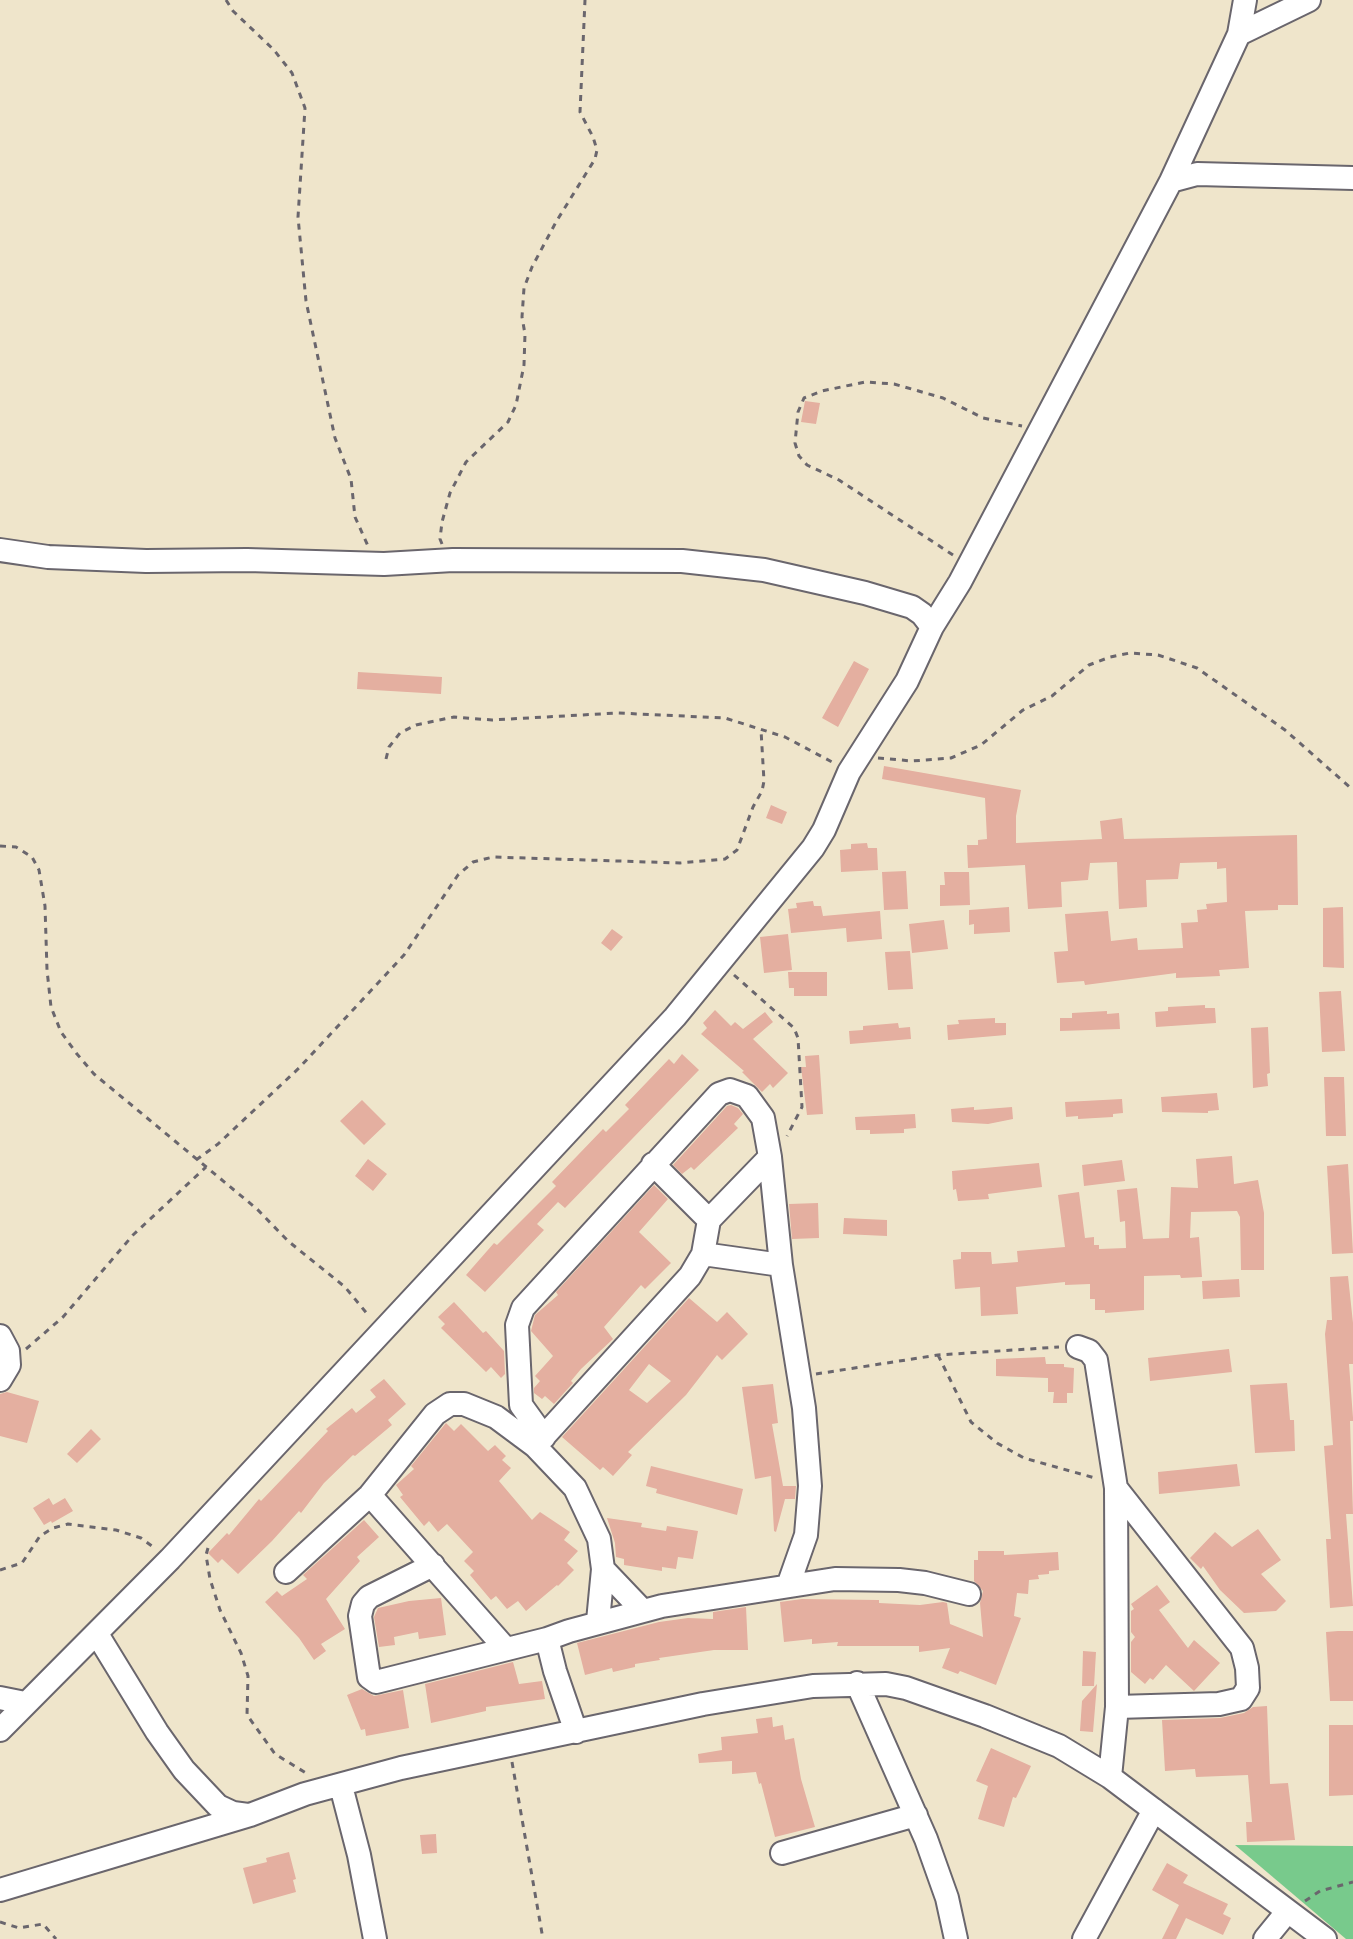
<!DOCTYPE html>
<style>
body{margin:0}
canvas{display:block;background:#efe5cb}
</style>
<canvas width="1353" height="1939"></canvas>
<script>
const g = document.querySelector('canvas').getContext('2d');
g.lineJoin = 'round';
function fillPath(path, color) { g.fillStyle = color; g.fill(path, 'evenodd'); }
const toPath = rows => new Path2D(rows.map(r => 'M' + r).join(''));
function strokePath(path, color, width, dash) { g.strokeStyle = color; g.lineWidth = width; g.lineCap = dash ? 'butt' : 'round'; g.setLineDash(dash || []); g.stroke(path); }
fillPath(toPath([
 [1235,1845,1353,1846,1353,1939,1346,1939]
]), '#78ca8c');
fillPath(toPath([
 [805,401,820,403,816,424,801,422],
 [854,661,869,669,838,727,822,718],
 [358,672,442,677,441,694,357,689],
 [884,766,1021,790,1016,816,1016,843,1102,839,1100,821,1122,818,1124,839,1297,835,1298,905,1278,905,1278,910,1245,911,1249,968,1219,970,1220,976,1176,978,1176,973,1085,985,1084,981,1057,983,1054,952,1068,951,1065,914,1108,911,1111,941,1137,938,1138,950,1183,948,1181,923,1198,922,1197,910,1207,909,1206,904,1227,902,1226,868,1217,869,1217,862,1180,863,1178,879,1146,880,1147,907,1119,909,1117,862,1090,863,1088,880,1061,882,1062,907,1028,909,1025,865,968,868,967,845,978,845,978,840,987,839,985,798,882,779],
 [771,805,787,812,782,824,766,818],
 [867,843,868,848,877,848,878,870,841,872,840,850,851,849,851,844],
 [906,871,908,909,884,910,882,872],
 [944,872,969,872,970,905,940,906,940,885,945,885],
 [813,901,814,906,821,906,823,916,880,911,882,939,847,942,846,928,791,933,788,909,797,908,796,903],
 [1009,907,1010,932,974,934,974,924,969,925,969,910],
 [1343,907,1344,968,1323,967,1323,908],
 [944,920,948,949,912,953,909,924],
 [612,929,623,937,611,951,601,943],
 [788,934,792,970,764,973,760,937],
 [910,951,913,989,888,990,885,952],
 [788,972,827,972,827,996,794,996,794,988,789,988],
 [1341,991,1345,1051,1322,1052,1319,992],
 [1205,1005,1205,1008,1215,1008,1216,1023,1156,1027,1155,1012,1168,1011,1168,1007],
 [715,1010,731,1026,735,1022,743,1029,765,1012,773,1022,753,1039,788,1073,773,1088,770,1084,762,1092,742,1072,744,1071,701,1034,707,1028,703,1023],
 [1107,1011,1107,1014,1119,1013,1120,1029,1060,1031,1060,1018,1072,1018,1072,1013],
 [995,1018,995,1023,1006,1023,1006,1035,948,1040,947,1025,959,1024,958,1020],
 [898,1023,899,1028,910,1027,911,1039,850,1044,849,1031,863,1030,863,1026],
 [1268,1027,1270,1073,1267,1074,1268,1086,1253,1088,1251,1028],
 [682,1054,699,1070,565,1208,558,1202,537,1224,544,1230,485,1292,466,1275,494,1243,497,1245,556,1186,552,1182,603,1129,606,1132,629,1109,625,1105,669,1059,674,1064],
 [819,1055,823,1114,807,1115,801,1067,806,1067,805,1056],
 [1324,1077,1344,1077,1346,1136,1326,1136],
 [1217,1093,1219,1110,1208,1111,1208,1113,1162,1112,1161,1097],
 [1122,1099,1123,1113,1113,1114,1113,1117,1078,1119,1078,1116,1066,1117,1065,1102],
 [362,1100,386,1124,364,1145,340,1121],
 [731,1105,738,1108,743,1114,734,1124,738,1128,694,1170,691,1167,682,1174,673,1165,727,1106],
 [974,1107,974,1110,1012,1107,1013,1119,988,1124,952,1122,951,1109],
 [915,1114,916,1128,904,1129,904,1133,870,1134,870,1130,856,1130,855,1117],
 [1232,1156,1234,1184,1258,1180,1264,1213,1264,1270,1241,1270,1240,1217,1237,1211,1191,1212,1190,1238,1199,1237,1202,1277,1181,1278,1180,1275,1144,1276,1144,1310,1105,1313,1105,1310,1095,1310,1095,1299,1090,1299,1090,1284,1065,1285,1065,1282,1016,1287,1018,1314,981,1316,980,1287,955,1289,953,1260,961,1259,961,1252,991,1252,992,1264,1018,1262,1017,1251,1065,1247,1058,1195,1079,1192,1085,1238,1094,1237,1094,1245,1099,1245,1099,1249,1126,1248,1125,1221,1120,1222,1117,1190,1137,1188,1143,1239,1169,1238,1171,1187,1198,1188,1196,1159],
 [368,1159,387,1174,373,1191,355,1176],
 [1122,1160,1125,1181,1084,1186,1082,1165],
 [1039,1163,1042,1187,988,1194,989,1199,958,1201,956,1189,953,1190,952,1171],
 [1348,1164,1353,1253,1332,1254,1327,1166],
 [654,1185,668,1199,639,1232,671,1263,645,1289,641,1285,604,1327,613,1339,581,1369,571,1381,573,1383,554,1404,545,1396,542,1399,534,1393,534,1388,540,1381,535,1376,553,1356,531,1331,535,1315,558,1295,556,1292],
 [818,1203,819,1238,792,1239,789,1204],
 [844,1218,887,1220,887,1236,843,1234],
 [1348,1276,1353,1323,1353,1364,1349,1364,1353,1418,1353,1421,1350,1421,1353,1514,1346,1514,1353,1606,1330,1608,1326,1539,1331,1539,1324,1446,1333,1445,1325,1334,1327,1320,1332,1320,1330,1277],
 [1239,1279,1240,1297,1203,1299,1202,1281],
 [689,1298,717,1322,727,1312,748,1334,722,1360,717,1355,686,1395,628,1452,632,1455,613,1476,603,1467,600,1470,562,1437],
 [649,1364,671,1381,647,1403,629,1390],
 [454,1302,483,1333,486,1331,504,1351,505,1374,501,1378,491,1367,486,1372,441,1328,445,1324,438,1317],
 [1229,1349,1232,1372,1150,1381,1148,1358],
 [1045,1357,1046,1364,1064,1364,1064,1367,1074,1368,1073,1393,1067,1393,1067,1403,1053,1403,1054,1392,1048,1392,1048,1378,996,1376,996,1359],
 [384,1379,406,1404,388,1420,392,1425,355,1456,353,1455,324,1483,301,1513,299,1511,272,1541,238,1574,222,1559,218,1563,208,1553,227,1533,229,1535,259,1499,261,1501,328,1431,326,1429,352,1408,356,1413,376,1397,370,1390],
 [1287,1383,1290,1420,1294,1420,1295,1451,1255,1453,1250,1385],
 [773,1384,778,1423,772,1424,783,1486,796,1486,795,1499,785,1499,776,1532,774,1531,771,1476,755,1479,742,1387],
 [7,1392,39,1401,27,1443,0,1436,0,1394],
 [446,1423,454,1431,461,1424,488,1451,495,1445,506,1456,502,1460,511,1468,499,1481,532,1520,540,1512,570,1532,564,1540,578,1551,567,1563,574,1570,558,1586,557,1585,526,1611,518,1601,507,1609,496,1596,491,1600,470,1575,474,1571,464,1561,473,1552,447,1524,438,1532,429,1521,424,1526,400,1497,403,1495,396,1485,414,1469,411,1466],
 [91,1429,101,1439,77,1463,67,1454],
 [1237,1464,1240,1486,1159,1494,1158,1472],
 [651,1466,743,1489,737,1515,656,1493,657,1489,646,1486],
 [49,1498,53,1505,65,1498,73,1511,52,1523,51,1521,44,1525,33,1508],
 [607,1518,642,1523,641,1527,666,1531,667,1526,698,1531,693,1559,678,1557,676,1569,662,1567,662,1571,624,1565,624,1559,616,1557,615,1543],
 [364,1520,379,1537,357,1557,360,1561,326,1599,345,1629,321,1644,326,1651,314,1660,299,1638,265,1602,277,1591,282,1596,307,1579,303,1575],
 [1258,1529,1281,1560,1261,1574,1286,1601,1276,1611,1244,1613,1220,1590,1203,1566,1201,1569,1190,1558,1215,1532,1232,1547],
 [978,1551,1004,1551,1004,1555,1058,1552,1059,1570,1049,1571,1049,1574,1038,1575,1039,1579,1029,1580,1028,1594,1017,1593,1014,1616,1021,1618,996,1685,960,1671,958,1674,942,1668,950,1648,919,1652,919,1646,837,1646,838,1642,812,1644,812,1639,784,1642,780,1602,802,1599,879,1600,879,1603,920,1605,943,1602,947,1603,950,1624,983,1637,980,1603,983,1591,974,1581,974,1560,978,1560],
 [1157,1585,1170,1602,1159,1610,1188,1648,1194,1640,1220,1663,1194,1691,1166,1665,1153,1680,1150,1678,1145,1684,1131,1672,1131,1642,1135,1637,1131,1632,1131,1611,1134,1609,1131,1604],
 [441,1598,446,1635,419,1639,418,1632,394,1637,395,1645,379,1647,374,1617,378,1608,409,1601],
 [746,1607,748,1650,714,1650,659,1658,660,1660,635,1664,635,1667,613,1672,612,1668,585,1675,577,1643,659,1622,688,1618,713,1619,713,1612],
 [1338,1631,1353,1631,1353,1701,1330,1701,1326,1632],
 [1083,1651,1096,1652,1094,1686,1082,1686],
 [513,1662,519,1684,542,1681,545,1699,486,1707,486,1711,431,1723,425,1684],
 [1097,1684,1093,1732,1080,1731,1082,1701],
 [362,1689,374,1696,403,1690,409,1728,366,1736,365,1729,361,1730,347,1695],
 [1267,1706,1270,1784,1288,1783,1295,1840,1247,1842,1246,1822,1252,1822,1248,1775,1196,1777,1195,1769,1165,1771,1162,1720,1220,1718,1244,1713,1253,1707],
 [772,1717,773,1727,783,1725,785,1740,794,1738,801,1779,815,1827,775,1837,761,1783,759,1784,756,1772,732,1774,732,1761,699,1763,698,1754,722,1750,721,1737,758,1733,756,1719],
 [1329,1725,1353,1725,1353,1795,1329,1796],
 [991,1748,1031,1766,1016,1798,1013,1797,1004,1827,978,1819,988,1786,976,1781],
 [436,1834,437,1853,422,1854,420,1835],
 [289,1852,296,1879,293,1880,296,1892,253,1904,243,1868,267,1862,266,1858],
 [1167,1863,1188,1875,1183,1883,1228,1904,1223,1914,1231,1918,1223,1935,1186,1918,1176,1939,1162,1939,1179,1905,1152,1890]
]), '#e4afa0');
const minor = toPath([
 [1239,34,1309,0],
 [1171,181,1197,174,1353,178],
 [0,550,48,557,146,561,247,560,384,564,453,560,682,561,764,570,865,593,912,607,922,614,932,627],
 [653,1164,709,1220],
 [703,1254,781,1265],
 [0,1336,8,1351,9,1365,0,1380],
 [1078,1347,1089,1351,1096,1360,1116,1488,1117,1707,1110,1777],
 [544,1437,521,1405,517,1325,523,1308,719,1094,730,1090,747,1096,763,1118,770,1157,781,1265,804,1408,810,1486,806,1535,788,1586],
 [535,1446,690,1276,703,1254,709,1220,770,1157],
 [1116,1488,1242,1648,1247,1668,1248,1688,1241,1699,1219,1704,1117,1707],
 [370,1495,506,1649],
 [433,1565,369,1597,363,1604,360,1616,369,1677,376,1682,547,1639],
 [603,1569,643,1611],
 [286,1572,370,1495,435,1414,450,1404,464,1404,496,1417,535,1446,575,1488,599,1539,603,1569,598,1621],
 [97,1634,157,1732,184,1770,218,1806,233,1813,248,1815],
 [857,1683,926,1839,947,1898,956,1939],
 [0,1698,25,1703],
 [0,1730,170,1559,675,1017,813,848,824,830,849,772,907,681,932,627,960,582,1171,181,1239,34,1245,0],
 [576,1732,555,1671,547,1639,569,1631,662,1606,835,1579,899,1580,925,1583,969,1594],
 [341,1786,359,1855,375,1939],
 [782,1853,916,1815],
 [0,1890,250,1815,305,1794,401,1768,703,1704,813,1686,886,1684,906,1688,985,1716,1059,1746,1110,1777,1325,1939],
 [1084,1939,1154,1810],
 [1265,1939,1287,1912]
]);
strokePath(minor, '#6a666d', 26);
strokePath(toPath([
 [226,0,233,11,274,50,292,73,305,108,298,217,306,301,335,438,351,479,355,517,368,546],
 [442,544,440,539,442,522,450,493,466,462,508,422,516,405,524,365,525,334,522,317,524,288,532,267,556,222,595,159,597,150,593,137,580,112,585,0],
 [953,555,839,480,807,465,799,456,795,443,798,412,804,398,822,391,865,382,894,384,943,398,983,418,1022,426],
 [878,758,912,761,951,758,981,745,1023,710,1052,696,1089,665,1110,657,1130,653,1158,655,1197,668,1285,730,1353,790],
 [386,759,389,747,400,733,416,725,454,717,492,720,618,713,725,718,785,737,832,762],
 [0,846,16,847,32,857,39,870,45,906,47,970,51,1007,61,1032,77,1054,94,1074,257,1209,288,1241,345,1287,369,1316],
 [734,975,794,1028,798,1038,802,1107,787,1136],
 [196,1160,218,1144,299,1068,404,955,458,875,473,862,493,857,680,863,725,859,737,850,753,807,762,791,764,781,761,730],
 [26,1349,63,1317,133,1235,206,1167],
 [938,1355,971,1422,997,1443,1024,1458,1095,1478],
 [816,1374,938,1355,1059,1347],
 [208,1548,206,1555,210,1579,220,1610,241,1653,248,1676,247,1715,275,1754,306,1773],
 [0,1570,22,1563,40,1536,53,1528,68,1524,116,1530,141,1538,156,1549],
 [512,1762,543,1939],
 [1305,1901,1320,1891,1353,1882],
 [0,1922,19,1928,43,1924,56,1939]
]), '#6a666d', 3, [6, 6]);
strokePath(minor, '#fff', 22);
</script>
